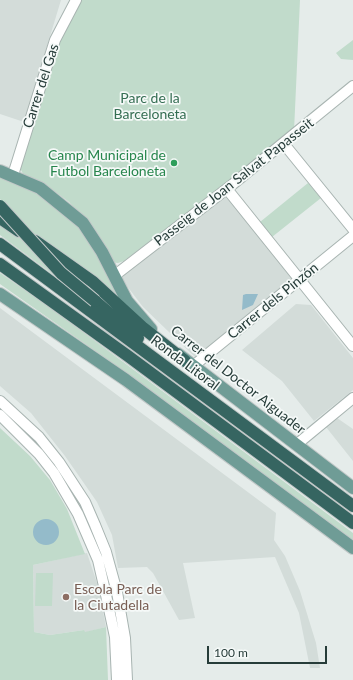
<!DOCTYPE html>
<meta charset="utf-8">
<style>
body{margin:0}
#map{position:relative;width:353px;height:680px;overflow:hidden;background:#e5ecea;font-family:Lato,sans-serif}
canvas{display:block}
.scale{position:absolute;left:207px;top:646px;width:120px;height:18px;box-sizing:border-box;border:2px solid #263c39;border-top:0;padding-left:5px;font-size:12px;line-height:14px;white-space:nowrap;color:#263c39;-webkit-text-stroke:3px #f5f9f8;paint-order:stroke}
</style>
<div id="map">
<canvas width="353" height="680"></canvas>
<div class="scale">100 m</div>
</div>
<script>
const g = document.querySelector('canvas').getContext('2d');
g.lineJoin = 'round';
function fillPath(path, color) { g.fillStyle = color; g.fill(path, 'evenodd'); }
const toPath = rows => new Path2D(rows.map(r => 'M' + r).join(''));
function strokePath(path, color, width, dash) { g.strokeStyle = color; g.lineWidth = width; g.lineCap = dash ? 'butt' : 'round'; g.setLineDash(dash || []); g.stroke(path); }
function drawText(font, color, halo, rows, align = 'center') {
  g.font = font + ' Lato,sans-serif'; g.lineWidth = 3.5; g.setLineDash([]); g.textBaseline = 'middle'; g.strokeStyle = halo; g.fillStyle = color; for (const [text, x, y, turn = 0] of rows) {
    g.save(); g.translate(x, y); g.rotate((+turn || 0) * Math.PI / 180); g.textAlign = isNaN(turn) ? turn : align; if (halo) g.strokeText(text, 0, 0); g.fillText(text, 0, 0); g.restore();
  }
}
fillPath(toPath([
 [0,0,61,0,24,122,0,114],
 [226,194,295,279,196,358,143,307,120,277],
 [296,304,311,305,353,358,353,390,314,421,282,381,242,350],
 [0,308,276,513,274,540,285,556,300,591,316,643,320,668,310,668,299,613,275,557,183,563,195,618,179,620,153,573,147,567,118,568,112,535,97,502,65,456,31,413,0,386],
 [337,418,353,429,353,461,326,427],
 [87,553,98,586,106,627,84,633,84,630,50,635,34,632,33,565]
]), '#d3dcd9');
fillPath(toPath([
 [80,0,300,0,294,131,124,261,118,263,111,262,84,219,69,202,46,185,24,176,20,168,59,41],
 [353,40,353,60,341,59,336,53],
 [0,175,44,195,74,221,86,235,123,303,30,233,0,199],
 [308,183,321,198,272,237,260,222],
 [0,223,21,237,44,263,71,288,0,235],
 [0,273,48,306,353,533,353,540,108,360,0,284],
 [0,428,30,456,50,480,67,509,85,554,33,565,34,632,50,635,84,630,85,632,106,627,108,680,0,680],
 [36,573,53,573,52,606,35,606]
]), '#c1dbcb');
fillPath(toPath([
 [246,294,258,294,253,305,242,310,243,295],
 '33 532a13 13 0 1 1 26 0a13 13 0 1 1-26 0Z'
]), '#94bbca');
const minor = toPath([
 [284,144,353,229],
 [13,175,55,40,76,0],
 [227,189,353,346],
 [114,276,233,184,353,86],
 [192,367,353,236],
 [0,401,39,437,59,462,85,502,95,525,106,552,117,592,125,638,127,680],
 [0,415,39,454,54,473,78,514,98,560,106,595,115,637,117,680],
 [296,445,353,398]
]);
const major = toPath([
 [0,171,40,188,83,223,102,252,127,301,151,329],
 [0,294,126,380,353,548],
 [178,354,353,488]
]);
const highway = toPath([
 [0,218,19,231],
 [35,241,93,282,142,327,185,361],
 [0,244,353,506],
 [0,264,128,356,353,523],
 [95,301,138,338]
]);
strokePath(minor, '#a8b4b1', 12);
strokePath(major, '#c2c8c8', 14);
strokePath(highway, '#c2c8c8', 14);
strokePath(minor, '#fff', 10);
strokePath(major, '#6f9c96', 12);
strokePath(highway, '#366561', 12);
const highwayBridge = toPath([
 [0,206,61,273,95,301]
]);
strokePath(highwayBridge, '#c2c8c8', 14, []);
strokePath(highwayBridge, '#366561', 12);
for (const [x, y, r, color] of [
 [174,163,4,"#2e9e5b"],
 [66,597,4,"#8d6e63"]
]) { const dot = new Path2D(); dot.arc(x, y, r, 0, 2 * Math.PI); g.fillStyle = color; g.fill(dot); strokePath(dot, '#f5f9f8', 1.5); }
drawText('14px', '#263c39', '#f5f9f8', [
 ["Carrer del Gas",41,86,-72],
 ["Passeig de Joan Salvat Papasseit",234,182,-38],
 ["Carrer dels Pinzón",273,301,-39],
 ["Ronda Litoral",185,363,37],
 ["Carrer del Doctor Aiguader",238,380,38]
]);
drawText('14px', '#356e53', '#f5f9f8', [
 ["Parc de la",150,98],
 ["Barceloneta",150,114]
]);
drawText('14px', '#27864d', '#f5f9f8', [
 ["Camp Municipal de",166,155],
 ["Futbol Barceloneta",166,171]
], 'right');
drawText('14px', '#785e54', '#f5f9f8', [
 ["Escola Parc de",74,589],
 ["la Ciutadella",74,605]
], 'left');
</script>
